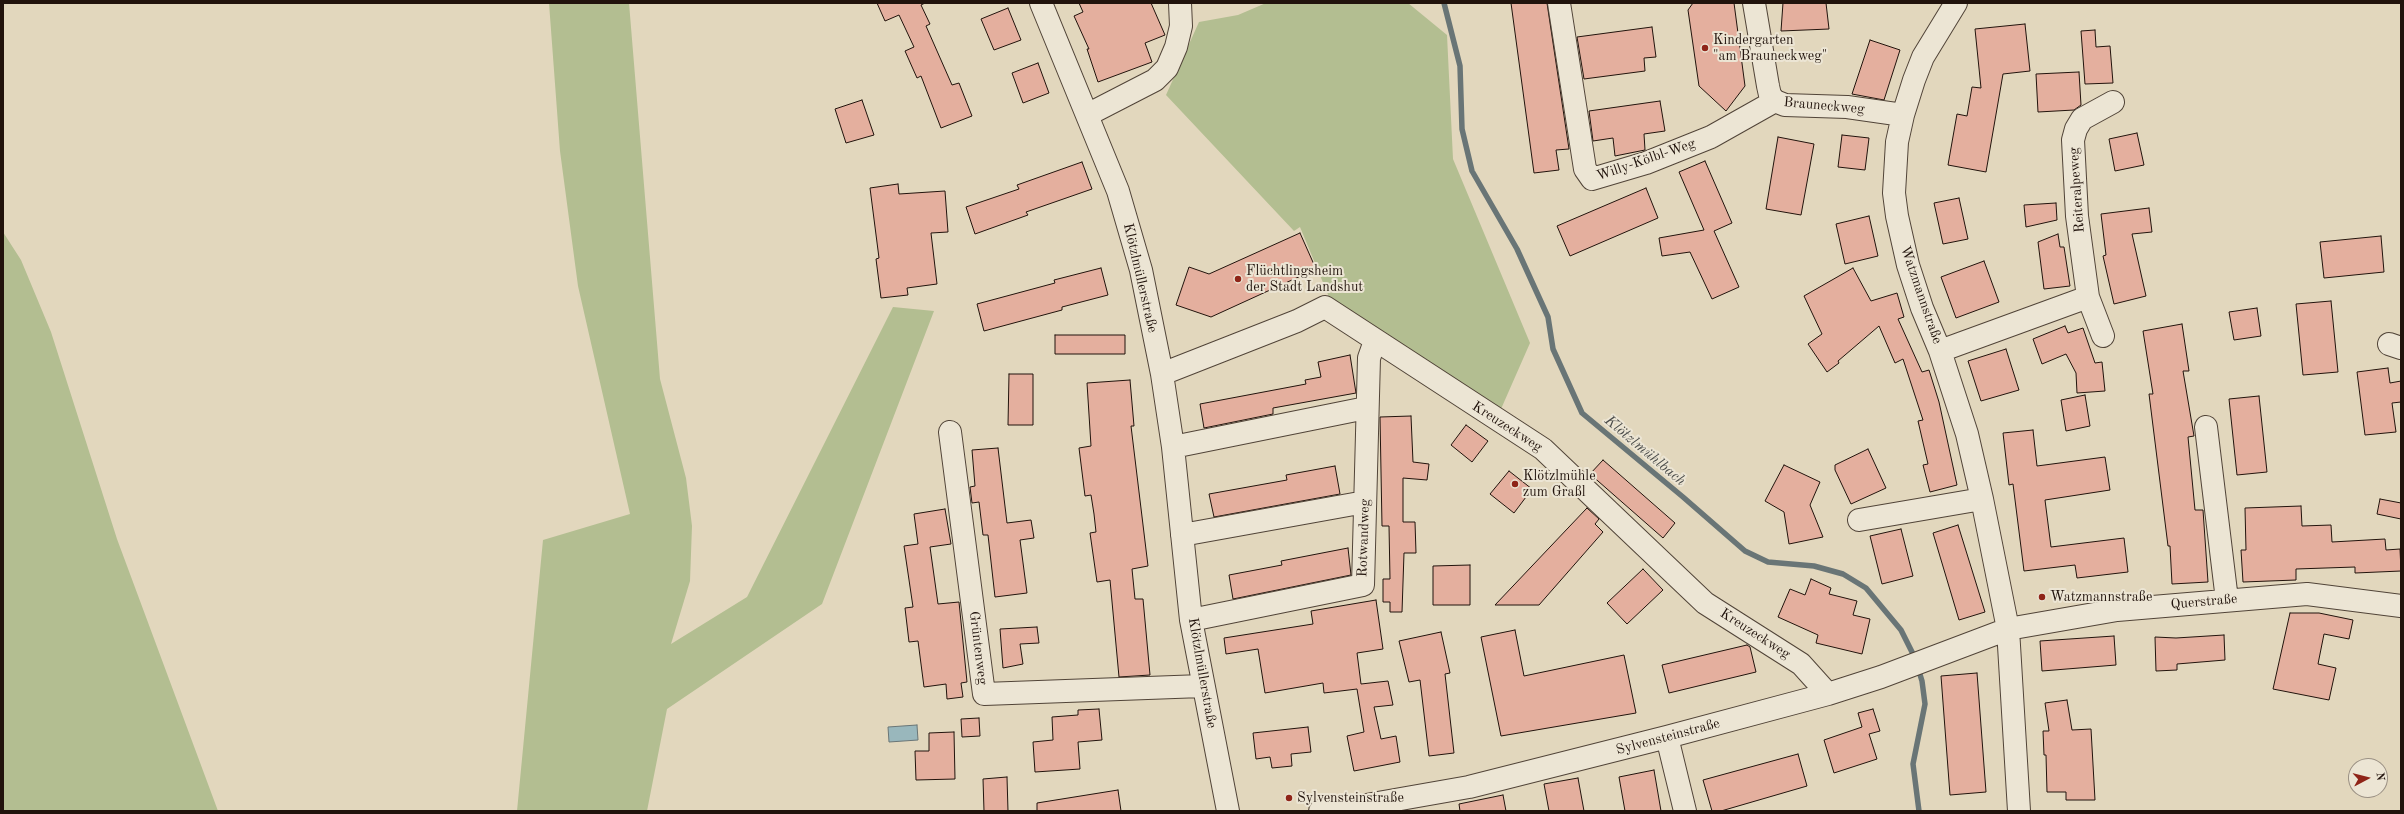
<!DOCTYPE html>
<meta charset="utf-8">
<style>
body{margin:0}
#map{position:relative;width:2404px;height:814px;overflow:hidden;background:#e2d7bd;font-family:"Old Standard TT",serif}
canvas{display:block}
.frame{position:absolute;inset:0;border:4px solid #21130c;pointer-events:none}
.north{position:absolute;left:2348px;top:758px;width:40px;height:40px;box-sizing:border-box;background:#ece5d4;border:1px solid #9b9184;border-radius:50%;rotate:83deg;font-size:11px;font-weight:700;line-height:16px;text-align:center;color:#21130c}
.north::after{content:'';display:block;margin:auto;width:14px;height:18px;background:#8f2418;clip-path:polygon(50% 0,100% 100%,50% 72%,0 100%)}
</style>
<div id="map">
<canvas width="2404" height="814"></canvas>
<div class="frame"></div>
<div class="north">N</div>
</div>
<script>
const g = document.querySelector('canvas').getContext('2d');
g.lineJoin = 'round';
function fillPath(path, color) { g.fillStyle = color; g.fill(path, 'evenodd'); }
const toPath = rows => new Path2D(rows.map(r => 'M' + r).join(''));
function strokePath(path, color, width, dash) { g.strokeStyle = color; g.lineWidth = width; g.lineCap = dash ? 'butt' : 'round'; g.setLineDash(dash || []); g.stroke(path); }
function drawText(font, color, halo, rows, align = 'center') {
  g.font = font + ' "Old Standard TT",serif'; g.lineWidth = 4; g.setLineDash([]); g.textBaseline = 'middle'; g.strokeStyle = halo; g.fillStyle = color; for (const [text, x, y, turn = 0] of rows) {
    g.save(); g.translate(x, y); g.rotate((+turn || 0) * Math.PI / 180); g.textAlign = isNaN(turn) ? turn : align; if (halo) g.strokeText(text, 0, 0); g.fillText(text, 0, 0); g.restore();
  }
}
fillPath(toPath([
 [549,3,629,3,660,379,686,478,692,526,690,581,671,644,747,597,893,307,934,311,822,604,667,709,647,811,517,811,543,540,630,514,578,286,560,151],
 [1266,3,1408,3,1447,35,1453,159,1530,343,1501,409,1329,297,1300,227,1294,231,1166,95,1199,22,1238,15],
 [3,232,21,260,51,332,117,539,218,811,3,811]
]), '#b3be91');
const water = toPath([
 [917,725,918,740,889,742,888,727,917,725]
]);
fillPath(water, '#99b7bc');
strokePath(water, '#697576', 1);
strokePath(toPath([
 [1444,3,1460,66,1462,129,1472,171,1517,249,1548,317,1553,349,1582,413,1683,497,1745,551,1768,562,1814,566,1843,574,1866,588,1901,630,1916,660],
 [1918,668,1922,681,1925,704,1913,764,1919,811]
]), '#697576', 5.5);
const building = toPath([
 [877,3,925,3,921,5,930,24,926,26,952,85,959,83,972,116,941,128,921,76,917,78,905,51,914,47,899,15,885,21,877,3],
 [1079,3,1151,3,1165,35,1145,43,1152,62,1098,82,1087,49,1089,49,1074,16,1083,12,1079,3],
 [1511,3,1547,3,1569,149,1556,150,1559,170,1534,173,1511,3],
 [1693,3,1734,3,1745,86,1726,111,1699,86,1688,10,1693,3],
 [1783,3,1826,3,1829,29,1781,31,1783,3],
 [1008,8,1021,40,994,50,981,19,1008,8],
 [2025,24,2030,71,2003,74,1986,172,1948,165,1957,114,1967,116,1972,87,1981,88,1975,29,2025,24],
 [1652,27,1656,57,1644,58,1645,71,1584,79,1577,37,1652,27],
 [2095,30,2096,47,2110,46,2113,83,2085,84,2081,31,2095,30],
 [1870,40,1900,50,1884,100,1852,94,1870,40],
 [1038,63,1049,93,1023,103,1012,73,1038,63],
 [2079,72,2081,105,2074,110,2038,112,2036,74,2079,72],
 [862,100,874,135,846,143,835,109,862,100],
 [1660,101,1665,131,1644,134,1645,150,1615,156,1613,138,1593,141,1589,111,1660,101],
 [2137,133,2144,165,2115,171,2109,139,2137,133],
 [1842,135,1869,138,1865,170,1838,167,1842,135],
 [1778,137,1814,144,1801,215,1766,209,1778,137],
 [1705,161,1732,223,1714,231,1739,287,1712,299,1690,252,1662,256,1659,238,1704,230,1679,172,1705,161],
 [1082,162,1092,189,1026,212,1028,215,975,234,966,207,1019,189,1017,185,1082,162],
 [898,184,899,194,945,191,948,232,931,233,937,284,907,288,908,295,881,298,876,259,879,258,870,188,898,184],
 [1646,188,1658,218,1570,256,1557,226,1646,188],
 [1959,198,1968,239,1943,244,1934,203,1959,198],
 [2056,203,2057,220,2026,227,2024,205,2056,203],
 [2149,208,2152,232,2132,234,2146,296,2114,304,2103,256,2106,255,2101,214,2149,208],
 [1869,216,1878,256,1845,264,1836,224,1869,216],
 [1300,233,1316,269,1211,317,1176,305,1189,267,1209,274,1300,233],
 [2058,234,2060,247,2064,247,2070,286,2044,289,2038,242,2058,234],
 [2381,236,2384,272,2324,278,2320,242,2381,236],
 [1984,261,1999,302,1956,318,1941,277,1984,261],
 [1101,268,1108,295,1062,307,1062,310,984,331,977,304,1055,283,1054,280,1101,268],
 [1853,268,1871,301,1897,293,1904,317,1898,319,1922,372,1929,370,1939,402,1957,485,1930,492,1923,465,1928,464,1918,421,1923,420,1903,359,1895,363,1879,326,1838,361,1839,363,1827,372,1808,344,1822,334,1804,296,1853,268],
 [2331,301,2338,372,2303,375,2296,304,2331,301],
 [2257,308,2261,336,2234,340,2229,312,2257,308],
 [2182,324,2189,371,2183,371,2194,436,2188,437,2195,510,2203,510,2208,582,2172,584,2170,546,2168,546,2149,394,2153,394,2143,331,2182,324],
 [2065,326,2068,333,2083,328,2095,363,2102,362,2105,391,2077,393,2076,373,2066,354,2042,364,2033,339,2065,326],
 [1055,335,1125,335,1125,354,1055,354,1055,335],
 [2006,349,2019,390,1981,401,1968,361,2006,349],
 [1350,355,1356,393,1273,408,1273,414,1204,428,1200,404,1306,384,1305,380,1321,377,1318,362,1350,355],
 [2388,368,2390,383,2401,381,2401,402,2392,403,2396,432,2365,435,2357,372,2388,368],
 [1009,374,1033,374,1033,425,1008,425,1009,374],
 [1130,380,1134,426,1131,426,1148,566,1132,569,1135,599,1143,599,1150,675,1119,677,1110,580,1097,582,1090,533,1096,532,1094,514,1091,495,1085,496,1079,448,1091,446,1087,383,1130,380],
 [2085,395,2090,426,2066,431,2061,400,2085,395],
 [2259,396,2267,472,2237,475,2229,399,2259,396],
 [1411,416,1413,462,1429,464,1427,480,1403,478,1403,522,1415,522,1416,553,1404,553,1402,612,1390,612,1390,602,1383,602,1383,579,1390,579,1389,526,1382,526,1380,417,1411,416],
 [1466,425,1488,441,1472,462,1451,445,1466,425],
 [2033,430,2037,466,2105,457,2110,490,2045,500,2051,547,2124,538,2128,572,2077,578,2075,565,2024,571,2013,484,2009,485,2003,433,2033,430],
 [998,448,1007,523,1031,520,1034,538,1020,540,1027,593,995,597,988,535,983,535,979,502,972,503,970,487,975,486,972,450,998,448],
 [1868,449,1886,488,1851,504,1835,470,1835,465,1868,449],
 [1603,460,1675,523,1663,538,1590,474,1603,460],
 [1784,465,1820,482,1810,505,1823,537,1789,544,1784,512,1765,501,1784,465],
 [1335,466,1340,494,1214,517,1209,494,1287,480,1286,475,1335,466],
 [1509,471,1532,489,1514,513,1490,494,1509,471],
 [2380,499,2401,503,2401,519,2377,514,2380,499],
 [2301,506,2302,526,2331,525,2332,542,2385,539,2386,550,2400,549,2401,571,2355,573,2355,567,2296,569,2296,580,2243,582,2241,550,2246,550,2245,508,2301,506],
 [1587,508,1599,519,1595,524,1603,532,1539,605,1495,605,1587,508],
 [945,509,951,544,930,547,938,604,959,602,967,682,961,683,963,697,947,699,946,684,924,687,918,641,909,642,905,608,913,607,904,546,918,544,914,514,945,509],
 [1958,525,1985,612,1959,620,1933,533,1958,525],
 [1901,529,1913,576,1882,584,1870,536,1901,529],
 [1348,548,1351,575,1233,599,1229,575,1282,565,1281,561,1348,548],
 [1470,565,1470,605,1433,605,1433,566,1470,565],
 [1643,569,1663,590,1627,624,1607,603,1643,569],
 [1811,579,1831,588,1829,594,1857,601,1853,615,1870,619,1862,654,1816,643,1818,635,1778,617,1790,589,1805,595,1811,579],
 [1376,600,1383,649,1357,653,1361,684,1388,681,1393,705,1374,707,1381,739,1396,736,1400,762,1354,771,1347,736,1364,732,1357,689,1324,693,1323,683,1265,693,1258,649,1226,654,1224,638,1313,624,1311,611,1376,600],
 [2290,613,2319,613,2353,620,2349,639,2324,634,2318,664,2336,668,2329,700,2273,689,2290,613],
 [1037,627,1039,643,1020,644,1023,664,1003,668,1000,629,1037,627],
 [1515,630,1524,676,1624,655,1636,713,1501,736,1481,637,1515,630],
 [1441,632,1450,673,1445,674,1454,753,1429,756,1420,680,1409,682,1399,641,1441,632],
 [2224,635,2225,660,2177,664,2177,670,2156,671,2155,637,2176,638,2224,635],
 [2114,636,2116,665,2042,671,2040,641,2114,636],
 [1747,645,1750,647,1756,672,1669,693,1662,665,1747,645],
 [1977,673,1986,792,1950,795,1941,676,1977,673],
 [2067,700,2072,730,2091,729,2095,800,2066,800,2066,792,2047,792,2046,755,2044,755,2043,731,2049,731,2045,703,2067,700],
 [1099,709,1102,740,1078,742,1080,769,1035,772,1033,742,1053,740,1052,717,1078,715,1078,710,1099,709],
 [1873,709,1880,731,1869,734,1877,759,1834,773,1824,740,1862,727,1858,713,1873,709],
 [979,718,980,736,962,737,961,719,979,718],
 [1308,727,1311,752,1291,754,1292,766,1272,768,1270,757,1256,759,1253,733,1308,727],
 [954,732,955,779,916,780,915,751,929,751,929,733,954,732],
 [1798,754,1807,786,1721,811,1712,811,1703,780,1798,754],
 [1654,770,1661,811,1625,811,1619,777,1654,770],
 [1007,777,1008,811,984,811,983,779,1007,777],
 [1578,778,1584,811,1549,811,1544,784,1578,778],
 [1118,790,1121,811,1037,811,1037,803,1118,790],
 [1503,795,1506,811,1460,811,1459,804,1503,795]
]);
fillPath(building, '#e4af9e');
strokePath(building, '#21130c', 1);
const minor = toPath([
 [1041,3,1118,191,1141,270,1162,374,1173,447,1191,620,1228,811],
 [1559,3,1585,169,1592,179,1646,163,1711,137,1775,101],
 [1754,3,1768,86,1770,95,1775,101,1785,105,1847,107,1903,115],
 [1956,3,1923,57,1914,80,1903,115,1897,142,1894,193,1897,216,1908,265,1922,308,1940,351,1967,434,1982,499,2008,629,2019,811],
 [1089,114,1155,80,1167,68,1176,47,1181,26,1180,3],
 [2103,336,2088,297,2077,216,2073,140,2076,129,2082,119,2113,102],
 [2389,344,2401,348],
 [1940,351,2088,297],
 [1162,374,1297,321,1325,307,1543,449,1705,603,1801,664,1828,694],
 [2206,427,2227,600],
 [950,432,984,694,1202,686],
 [1173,447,1366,408],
 [1859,520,1982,499],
 [1182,535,1365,502],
 [1191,620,1363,585,1369,358,1375,341],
 [1667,737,1685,811],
 [1320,811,1355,807,1469,787,1667,737,1828,694,1881,677,2008,629,2117,610,2307,594,2401,606]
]);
strokePath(minor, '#514438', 24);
strokePath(minor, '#ece5d4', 22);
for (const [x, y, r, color] of [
 [1705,48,4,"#8f2418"],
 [1238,279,4,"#8f2418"],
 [1515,484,4,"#8f2418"],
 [2042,597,4,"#8f2418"],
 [1289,798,4,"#8f2418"]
]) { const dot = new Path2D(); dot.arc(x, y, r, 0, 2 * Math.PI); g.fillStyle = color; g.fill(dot); strokePath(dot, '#ece5d4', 1.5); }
drawText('14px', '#21130c', '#ece5d4', [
 ["Kindergarten",1713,40],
 ["\"am Brauneckweg\"",1713,56],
 ["Flüchtlingsheim",1246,271],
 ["der Stadt Landshut",1246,287],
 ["Klötzlmühle",1523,476],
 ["zum Graßl",1523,492],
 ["Watzmannstraße",2050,597],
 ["Sylvensteinstraße",1297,798]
], 'left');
drawText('14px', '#21130c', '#ece5d4', [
 ["Brauneckweg",1824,106,5],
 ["Willy-Kölbl-Weg",1646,160,-19],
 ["Reiteralpeweg",2077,190,-94],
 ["Klötzlmüllerstraße",1140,278,77],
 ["Watzmannstraße",1921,295,71],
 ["Kreuzeckweg",1507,427,33],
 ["Rotwandweg",1364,538,-88],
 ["Querstraße",2204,602,-5],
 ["Kreuzeckweg",1755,634,33],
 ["Grüntenweg",978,648,83],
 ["Klötzlmüllerstraße",1202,673,80],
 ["Sylvensteinstraße",1668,737,-15]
]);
drawText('italic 15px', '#4b4c4a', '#ece5d4', [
 ["Klötzlmühlbach",1645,451,40]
]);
</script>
